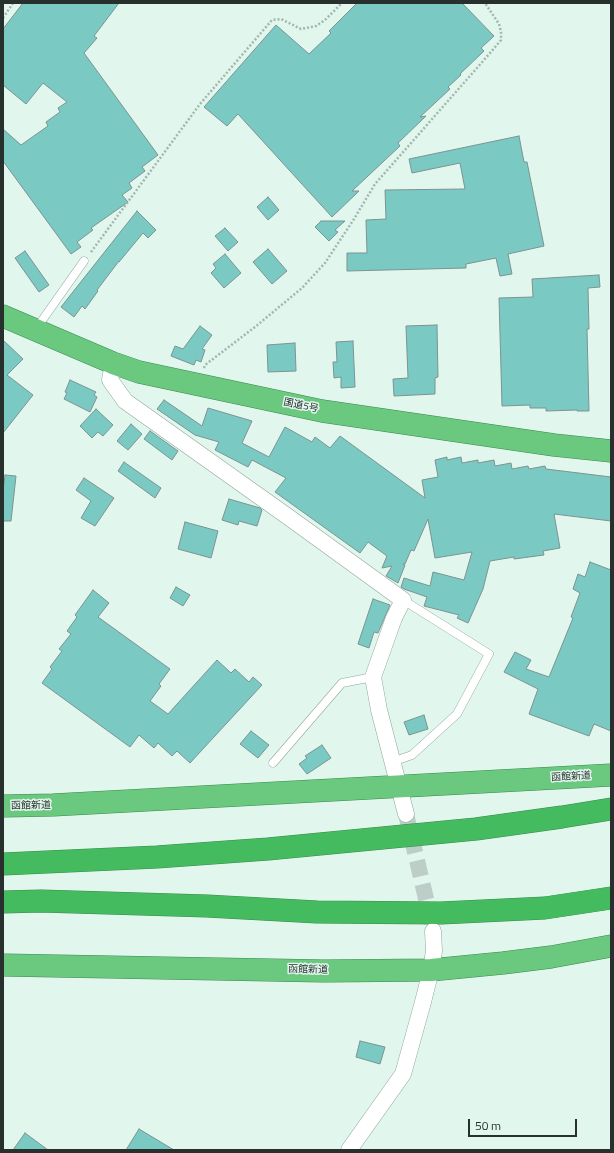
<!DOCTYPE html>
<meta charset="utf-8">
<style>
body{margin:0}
#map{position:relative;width:614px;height:1153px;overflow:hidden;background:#e1f6ed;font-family:"Titillium Web",sans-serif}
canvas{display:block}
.frame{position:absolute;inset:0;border:4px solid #28302d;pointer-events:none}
.scale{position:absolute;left:468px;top:1119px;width:109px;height:18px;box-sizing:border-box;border:2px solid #28302d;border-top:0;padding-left:5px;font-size:12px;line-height:14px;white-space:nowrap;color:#28302d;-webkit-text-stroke:3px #e1f6ed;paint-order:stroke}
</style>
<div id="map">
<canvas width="614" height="1153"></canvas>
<div class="frame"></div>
<div class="scale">50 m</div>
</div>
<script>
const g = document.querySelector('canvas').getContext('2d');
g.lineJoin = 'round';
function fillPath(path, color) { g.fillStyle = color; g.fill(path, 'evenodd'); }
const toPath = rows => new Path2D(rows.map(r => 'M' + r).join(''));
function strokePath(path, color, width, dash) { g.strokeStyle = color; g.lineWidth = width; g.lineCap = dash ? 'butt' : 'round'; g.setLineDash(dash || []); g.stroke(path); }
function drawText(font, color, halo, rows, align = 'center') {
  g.font = font + ' "Titillium Web","Noto Sans JP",sans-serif'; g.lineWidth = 3; g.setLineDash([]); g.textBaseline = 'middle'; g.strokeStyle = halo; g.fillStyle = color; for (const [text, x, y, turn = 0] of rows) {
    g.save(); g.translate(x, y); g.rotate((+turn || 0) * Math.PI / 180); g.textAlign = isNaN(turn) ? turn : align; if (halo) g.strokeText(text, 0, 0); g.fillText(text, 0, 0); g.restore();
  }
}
const building = toPath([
 [23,3,119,3,94,36,97,38,84,53,158,155,142,167,145,171,129,183,132,188,122,195,128,202,91,228,93,230,77,242,81,247,71,254,3,161,3,129,21,145,48,126,46,122,60,112,58,108,67,102,43,83,26,104,3,85,3,29,23,3],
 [357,3,462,3,494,36,481,48,484,51,460,74,461,75,448,87,450,89,420,117,426,116,398,143,400,146,352,191,359,191,332,217,238,114,227,126,204,107,276,25,309,54,331,33,329,31,357,3],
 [519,136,524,162,527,162,544,246,508,254,512,274,500,276,496,258,466,264,466,268,347,271,347,253,367,253,366,220,386,219,385,190,465,189,460,163,412,173,409,159,519,136],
 [268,197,279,210,268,220,257,207,268,197],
 [137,211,156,230,148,238,143,233,119,262,119,261,97,290,98,291,85,309,82,306,74,317,61,307,137,211],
 [321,221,345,221,335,230,338,232,329,241,315,227,321,221],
 [225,228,238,242,228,251,215,236,225,228],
 [268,249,287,271,272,284,253,262,268,249],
 [25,251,49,285,39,292,15,258,25,251],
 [225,254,241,273,224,288,211,273,216,268,213,264,225,254],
 [599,275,600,287,588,288,589,329,587,329,589,411,577,411,577,410,546,411,546,408,530,408,530,405,502,406,499,298,533,297,532,279,599,275],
 [437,325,438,377,435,378,435,394,394,396,393,379,408,378,406,326,437,325],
 [200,326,212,335,202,349,205,350,201,362,196,360,194,365,171,356,175,346,183,349,200,326],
 [3,340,23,359,7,375,33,395,3,433,3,340],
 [353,341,355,387,341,388,341,377,334,378,333,362,337,362,336,342,353,341],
 [295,343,296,371,268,372,267,345,295,343],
 [70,380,96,392,94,395,97,397,90,412,64,399,67,393,65,392,70,380],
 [164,400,202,426,208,408,252,421,242,443,269,457,285,427,312,442,315,437,330,448,340,436,425,498,422,480,438,477,435,460,447,457,447,460,461,457,462,463,478,460,478,463,494,460,495,466,511,463,512,469,528,466,529,469,545,466,546,469,611,477,611,521,554,514,560,548,543,551,544,555,514,559,514,557,490,561,483,589,468,623,457,618,459,615,424,606,427,597,404,589,401,587,404,578,430,586,433,572,464,580,472,552,435,558,428,519,414,551,411,550,405,564,403,564,405,565,398,583,386,576,392,566,382,568,387,556,368,542,360,553,275,492,286,478,252,460,248,467,215,450,219,442,195,435,157,409,164,400],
 [96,409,113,425,103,436,98,432,92,438,80,426,96,409],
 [131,424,142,434,128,450,117,441,131,424],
 [150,431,178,451,172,460,144,439,150,431],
 [124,462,161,488,155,498,118,471,124,462],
 [5,475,16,476,11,521,3,521,3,491,5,475],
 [84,478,114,498,95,526,81,518,91,501,76,490,84,478],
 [229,499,260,508,262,510,257,526,239,521,238,525,222,520,229,499],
 [185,522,218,531,211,558,178,549,185,522],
 [590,562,611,570,611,731,594,724,589,736,529,714,538,689,504,672,515,652,531,660,526,669,549,677,573,618,571,617,580,593,573,589,578,574,585,577,590,562],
 [176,587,190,595,183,606,170,598,176,587],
 [93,590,109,603,98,617,170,669,159,684,161,686,150,701,168,714,217,660,231,673,235,669,249,682,253,677,262,685,190,763,177,751,172,756,158,743,154,748,139,735,130,747,42,683,52,669,50,667,62,651,59,649,71,634,67,631,77,617,75,615,93,590],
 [373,599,390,605,378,633,374,632,369,648,358,644,373,599],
 [424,715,428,729,409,735,404,722,424,715],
 [251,731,269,745,258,758,240,744,251,731],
 [322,745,331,758,307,774,299,764,307,758,305,756,322,745],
 [360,1041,385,1047,380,1064,356,1057,360,1041],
 [139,1129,174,1150,126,1150,139,1129],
 [25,1133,48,1150,13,1150,25,1133]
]);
fillPath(building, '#7bc9c3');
strokePath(building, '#7c9391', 1);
strokePath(toPath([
 [406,814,432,924]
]), '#bccec7', 16, [16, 8]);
const service = toPath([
 [36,329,84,261],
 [392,762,412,755,457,714,489,654,403,600],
 [273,763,342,683,373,677]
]);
const minor = toPath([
 [113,363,110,380,125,401,287,516,403,600,394,618,373,677,379,710,406,814],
 [349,1150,403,1074,423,1002,431,970,434,951,433,931]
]);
const trunk = toPath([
 [3,316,113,363,139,372,322,411,554,445,611,451],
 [3,806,53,805,611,775],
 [3,965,324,971,431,970,503,963,551,957,611,946]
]);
const motorway = toPath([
 [3,864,157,857,268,849,476,829,562,817,611,809],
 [3,902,41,901,207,906,317,912,441,913,545,908,611,898]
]);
strokePath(service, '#90a59c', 9);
strokePath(minor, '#90a59c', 17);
strokePath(trunk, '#3a8a4e', 23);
strokePath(motorway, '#3a8a4e', 23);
strokePath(toPath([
 [3,18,13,3],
 [91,252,200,104,272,20,281,19,301,29,316,26,325,20,342,3],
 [204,368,205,365,255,327,302,288,325,263,354,219,375,184,491,52,501,40,501,32,499,24,485,3]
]), '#a5b5ae', 2.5, [2, 2]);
strokePath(service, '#fff', 8);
strokePath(minor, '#fff', 16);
strokePath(trunk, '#6ac87f', 22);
strokePath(motorway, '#44bb5f', 22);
drawText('10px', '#28302d', '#e1f6ed', [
 ["国道5号",301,406,12],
 ["函館新道",571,777,-3],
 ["函館新道",31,806,-1],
 ["函館新道",308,970,1]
]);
</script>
